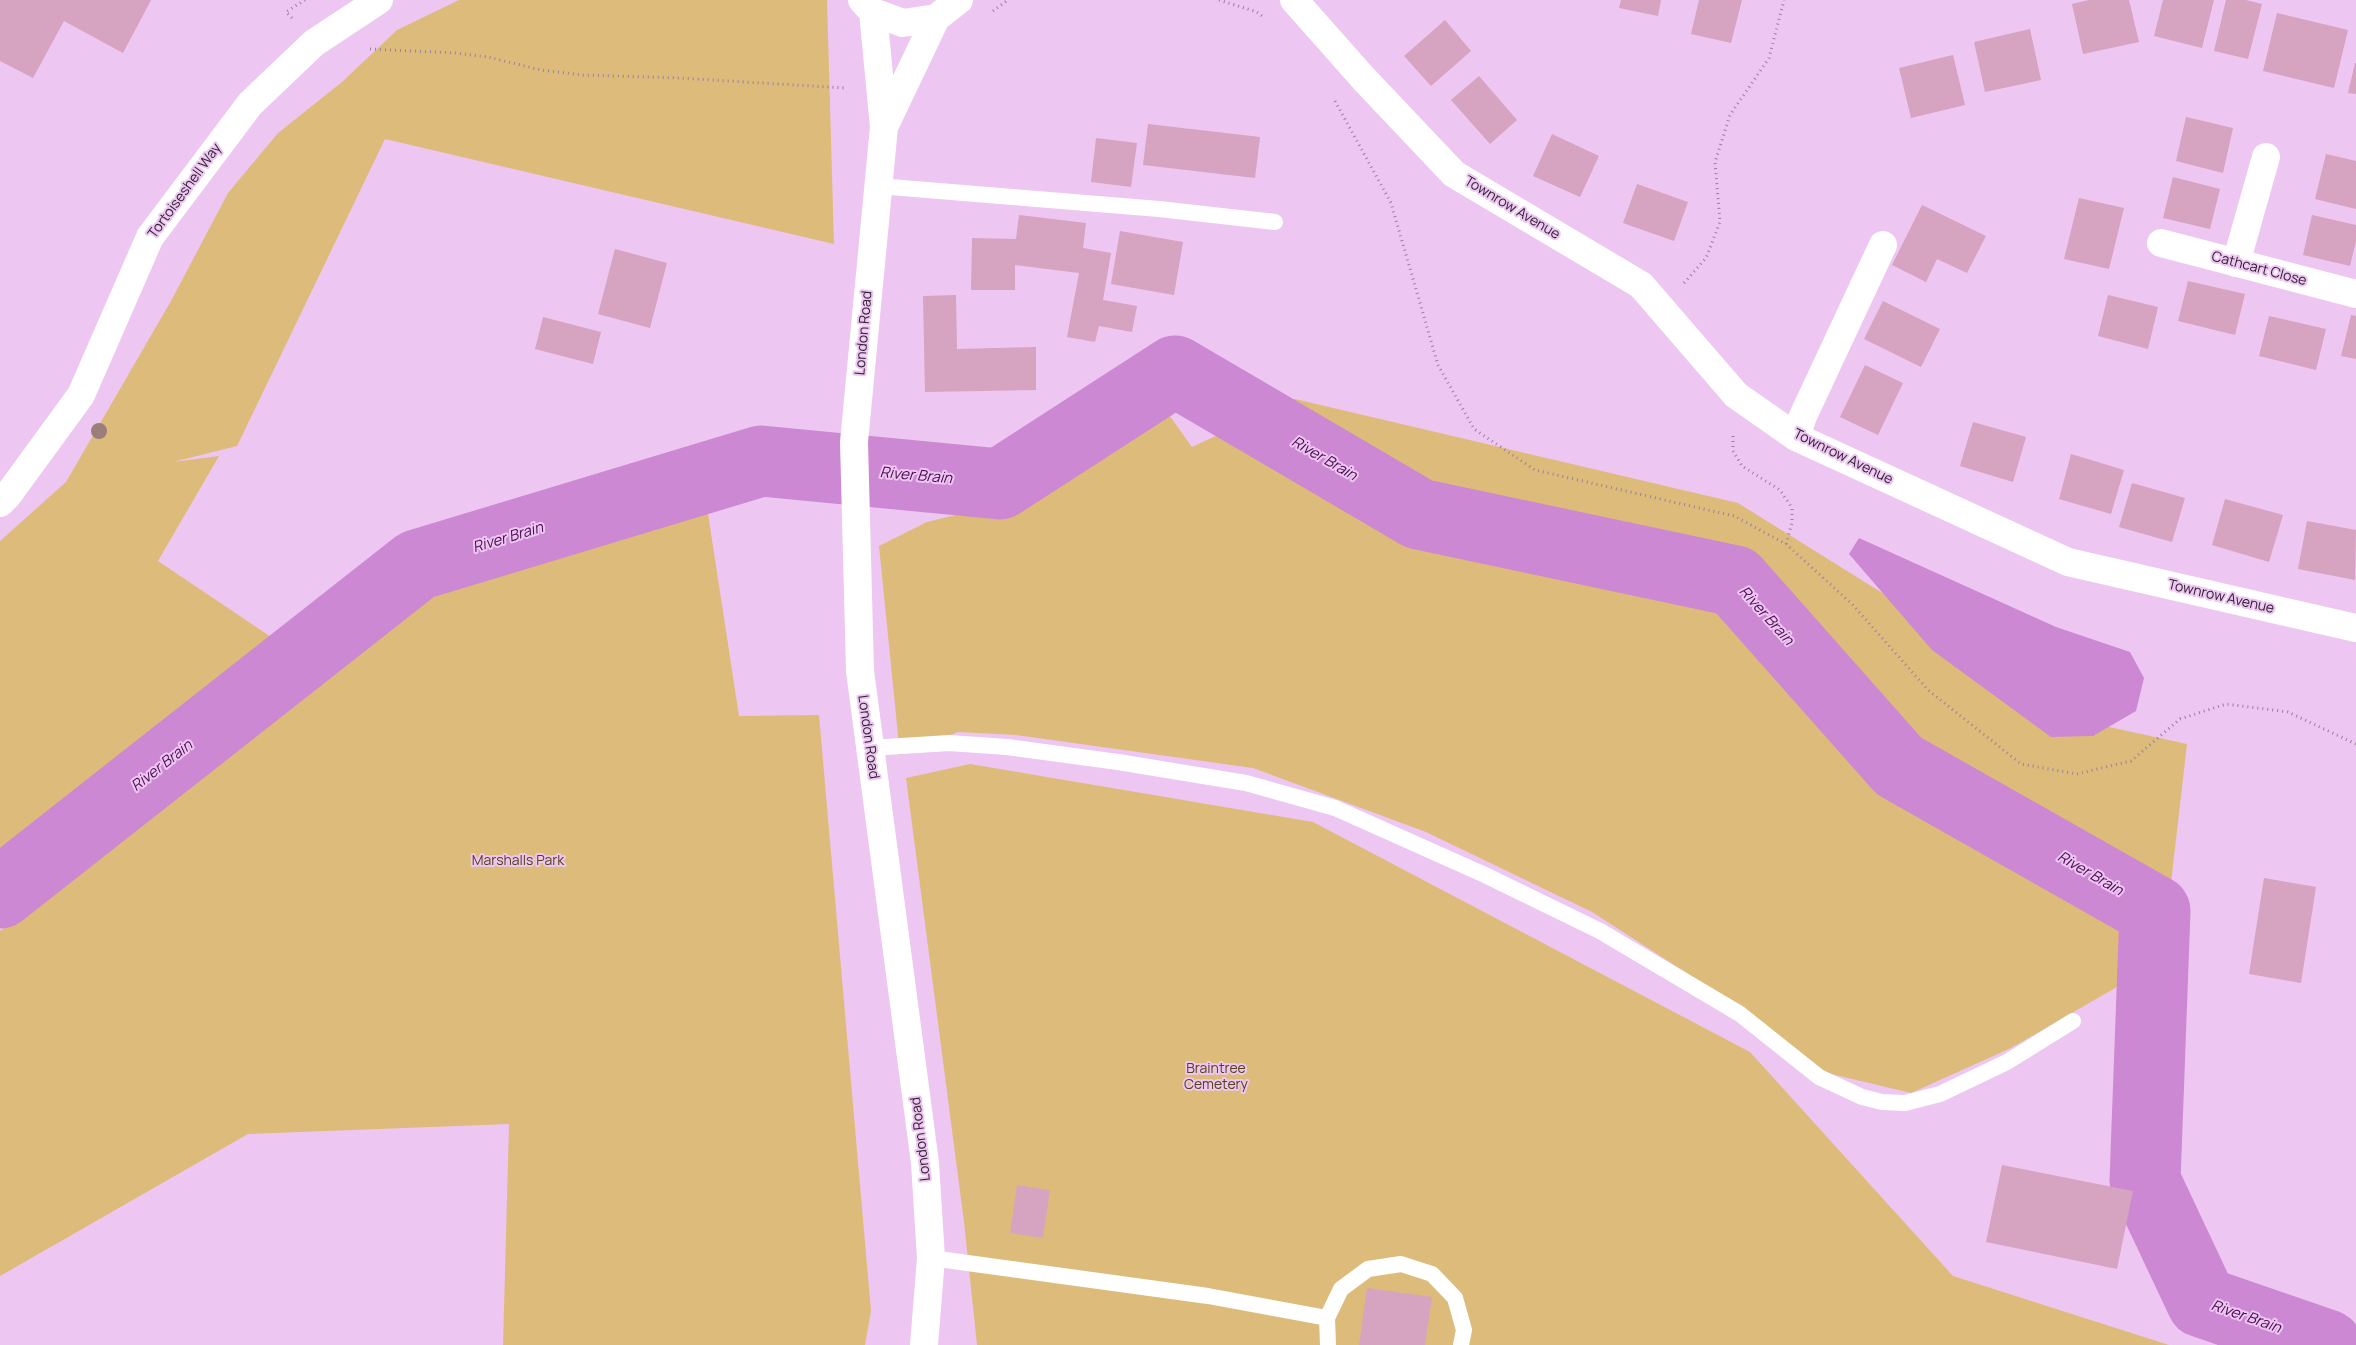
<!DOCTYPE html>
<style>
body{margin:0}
canvas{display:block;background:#edc6f1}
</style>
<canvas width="2356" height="1345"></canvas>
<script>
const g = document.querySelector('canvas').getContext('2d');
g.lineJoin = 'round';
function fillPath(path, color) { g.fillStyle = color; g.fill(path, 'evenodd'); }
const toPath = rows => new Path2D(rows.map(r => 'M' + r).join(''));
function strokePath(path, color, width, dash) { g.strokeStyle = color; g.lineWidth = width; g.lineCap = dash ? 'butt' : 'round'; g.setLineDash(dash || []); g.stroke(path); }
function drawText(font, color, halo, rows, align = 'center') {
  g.font = font + ' Manrope,sans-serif'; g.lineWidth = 4; g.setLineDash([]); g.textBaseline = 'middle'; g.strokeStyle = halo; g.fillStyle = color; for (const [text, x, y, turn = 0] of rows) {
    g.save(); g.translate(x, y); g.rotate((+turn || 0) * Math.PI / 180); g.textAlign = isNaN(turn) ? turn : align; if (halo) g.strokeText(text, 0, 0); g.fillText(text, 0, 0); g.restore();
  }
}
fillPath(toPath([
 [459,0,827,0,834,244,385,139,237,446,173,462,219,456,158,561,277,641,0,867,0,541,66,482,171,301,228,193,278,133,342,82,397,30],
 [1295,399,1738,503,2091,723,2187,744,2162,961,2011,1048,1911,1093,1827,1073,1738,1006,1592,912,1426,832,1253,768,1016,735,958,732,900,755,879,546,927,522,1014,501,1162,405,1192,447],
 [707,507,739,716,819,715,871,1311,865,1345,503,1345,509,1124,248,1134,0,1276,0,931,429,592],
 [970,764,1313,822,1750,1052,1953,1276,2169,1345,977,1345,964,1222,906,778]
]), '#ddbc7b');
fillPath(toPath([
 [1859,538,2056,627,2130,652,2144,678,2136,711,2093,736,2051,737,1932,650,1849,554]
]), '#cd88d3');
strokePath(toPath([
 [0,893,417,565,761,461,1000,484,1175,371,1419,514,1735,581,1899,766,2155,911,2145,1181,2202,1302,2327,1345]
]), '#cd88d3', 71);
fillPath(toPath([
 [0,0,151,0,123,53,64,21,33,78,0,61],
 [1621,0,1661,0,1658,16,1619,8],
 [1699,0,1742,0,1731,43,1691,34],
 [2089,0,2129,0,2139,42,2083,54,2072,4],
 [2163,0,2214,0,2202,48,2154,36],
 [2226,0,2246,0,2262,4,2248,59,2214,51],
 [2277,13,2348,30,2334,88,2263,71],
 [1445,20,1471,51,1431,86,1404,56],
 [2030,29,2041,80,1985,92,1974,42],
 [1953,55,1965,105,1911,118,1899,68],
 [2355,63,2356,63,2356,94,2348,93],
 [1479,76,1517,120,1490,144,1451,100],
 [2186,117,2233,128,2223,173,2176,161],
 [1148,124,1260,137,1255,178,1143,165],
 [1552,134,1599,156,1580,197,1533,176],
 [1096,138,1137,143,1131,187,1091,182],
 [2326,154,2356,161,2356,209,2315,199],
 [2173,177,2220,189,2210,229,2163,218],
 [1637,184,1688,202,1674,241,1623,223],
 [2079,198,2124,208,2109,269,2064,259],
 [1922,205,1986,236,1967,273,1937,259,1926,282,1892,265],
 [1019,215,1086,223,1083,248,1111,253,1103,300,1137,306,1132,332,1099,326,1095,342,1067,337,1079,273,1015,265,1015,290,971,290,972,238,1016,239],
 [2312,215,2356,225,2356,241,2350,266,2303,255],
 [1120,231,1183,242,1174,295,1111,284],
 [615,249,667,263,650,328,598,314],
 [2188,281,2245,294,2235,335,2178,321],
 [956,295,957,349,1036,347,1036,390,925,392,923,296],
 [2108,295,2158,307,2148,349,2098,336],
 [1883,301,1940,329,1921,367,1864,339],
 [2351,315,2356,316,2356,359,2341,356],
 [2269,316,2326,329,2316,370,2259,356],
 [543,317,601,332,593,364,535,349],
 [1865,365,1903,383,1878,435,1840,417],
 [1973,422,2026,437,2013,482,1960,466],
 [2071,454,2124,470,2111,514,2059,499],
 [2132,483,2185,498,2172,542,2119,527],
 [2225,499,2283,515,2269,562,2212,545],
 [2307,521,2356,530,2355,580,2298,569],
 [2264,878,2316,887,2301,983,2249,974],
 [2002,1165,2133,1191,2117,1269,1986,1242],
 [1017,1185,1050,1190,1043,1238,1010,1233],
 [1367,1288,1432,1297,1425,1345,1359,1345]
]), '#d6a3c0');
strokePath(toPath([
 [1219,0,1257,12,1262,16],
 [993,11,1008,0],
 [292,18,286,12,305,0],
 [370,49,455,53,488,57,541,70,583,75,679,78,845,88],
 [1335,101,1391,203,1438,365,1474,429,1535,470,1734,516,1786,544,1852,604,1928,690,2021,764,2077,774,2131,761,2180,719,2226,704,2288,712,2356,744],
 [1684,283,1706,258,1720,222,1715,162,1730,115,1769,58,1784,0],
 [1733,436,1733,451,1742,466,1780,490,1792,508,1792,523,1786,544]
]), '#9c809f', 3, [1, 4]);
strokePath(toPath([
 [878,186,1159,209,1275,222],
 [870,748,949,743,1007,747,1118,762,1246,783,1335,808,1485,875,1600,931,1740,1014,1819,1077,1862,1097,1882,1102,1905,1103,1940,1094,2007,1062,2073,1021],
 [931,1258,1208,1296,1327,1318],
 [1328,1345,1327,1318,1341,1289,1368,1269,1401,1264,1432,1274,1455,1298,1464,1330,1461,1345]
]), '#fff', 16);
strokePath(toPath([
 [1294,0,1364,79,1454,174,1641,285,1736,395,1796,437,2068,562,2356,628],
 [2161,243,2356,294],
 [2236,263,2266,157],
 [1796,437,1803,416,1883,245],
 [0,503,8,495,81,395,150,237,250,104,314,43,379,0]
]), '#fff', 28);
strokePath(toPath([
 [862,0,873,12,903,23,936,18,959,0],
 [873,12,884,127,854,442,860,671,925,1163,931,1258,924,1345],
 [884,127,936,18]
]), '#fff', 28);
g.fillStyle = '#9a7e7a';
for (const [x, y] of [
 [99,431]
]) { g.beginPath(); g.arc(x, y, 8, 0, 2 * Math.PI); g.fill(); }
drawText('14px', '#2e1f2f', '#edc6f1', [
 ["Tortoiseshell Way",185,191,-54],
 ["Townrow Avenue",1512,208,31],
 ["Cathcart Close",2259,269,15],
 ["London Road",864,333,-85],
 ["Townrow Avenue",1843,457,26],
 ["Townrow Avenue",2221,597,13],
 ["London Road",868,737,82],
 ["London Road",921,1139,-97]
]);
drawText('14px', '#564319', '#edc6f1', [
 ["Marshalls Park",518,861],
 ["Braintree",1216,1069],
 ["Cemetery",1216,1085]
]);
drawText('italic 15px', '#4b0b52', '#edc6f1', [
 ["River Brain",1324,459,30],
 ["River Brain",916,476,5],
 ["River Brain",508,538,-17],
 ["River Brain",1766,616,48],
 ["River Brain",162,766,-38],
 ["River Brain",2090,874,30],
 ["River Brain",2246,1317,19]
]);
</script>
